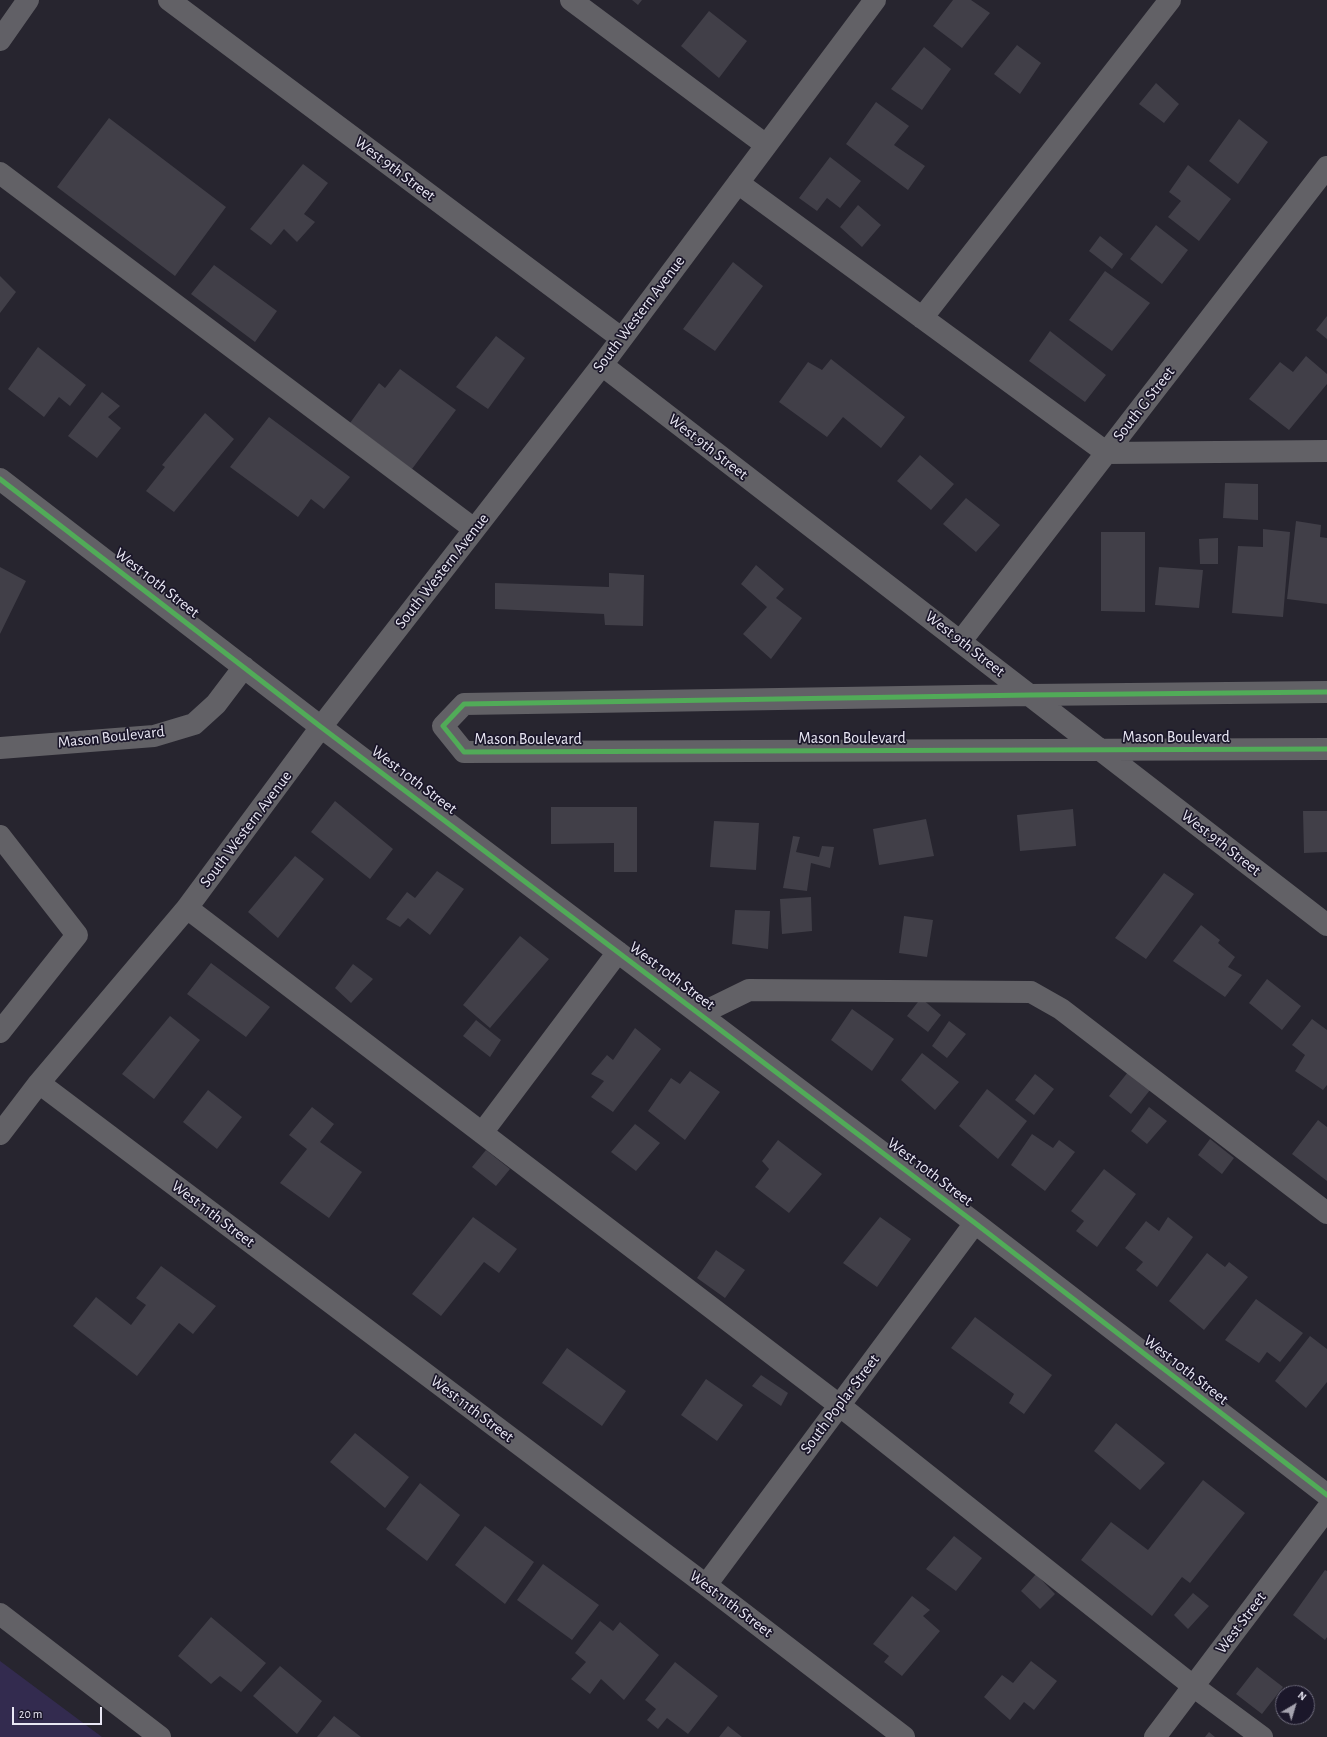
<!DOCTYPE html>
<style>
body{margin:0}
#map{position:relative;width:1327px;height:1737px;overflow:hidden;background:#27252f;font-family:"Alegreya Sans",sans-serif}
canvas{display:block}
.north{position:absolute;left:1275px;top:1685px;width:40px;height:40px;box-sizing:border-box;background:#1b172a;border:1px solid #6d6a7b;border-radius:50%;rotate:38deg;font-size:11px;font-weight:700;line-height:16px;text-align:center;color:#e9e7f4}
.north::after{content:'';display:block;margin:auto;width:14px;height:18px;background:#a5a3af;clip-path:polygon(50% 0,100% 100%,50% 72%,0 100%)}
.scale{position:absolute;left:12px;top:1707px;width:90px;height:18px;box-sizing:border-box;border:2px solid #e9e7f4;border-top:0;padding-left:5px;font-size:12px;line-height:14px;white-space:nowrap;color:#e9e7f4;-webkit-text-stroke:3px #1b172a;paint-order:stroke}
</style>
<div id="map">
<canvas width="1327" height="1737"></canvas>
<div class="north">N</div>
<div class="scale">20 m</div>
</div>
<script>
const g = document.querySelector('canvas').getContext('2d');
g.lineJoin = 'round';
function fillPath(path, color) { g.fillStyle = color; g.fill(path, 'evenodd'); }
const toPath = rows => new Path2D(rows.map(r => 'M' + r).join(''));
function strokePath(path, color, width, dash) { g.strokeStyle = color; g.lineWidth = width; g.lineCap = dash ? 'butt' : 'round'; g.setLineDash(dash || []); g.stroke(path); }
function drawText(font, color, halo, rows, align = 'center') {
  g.font = font + ' "Alegreya Sans",sans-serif'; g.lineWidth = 3.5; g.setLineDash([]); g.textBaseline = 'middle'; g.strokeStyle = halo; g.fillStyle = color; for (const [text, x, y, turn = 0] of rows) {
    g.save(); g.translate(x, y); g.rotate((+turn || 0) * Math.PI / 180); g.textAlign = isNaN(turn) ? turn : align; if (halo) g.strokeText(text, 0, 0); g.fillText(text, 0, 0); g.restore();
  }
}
fillPath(toPath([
 [0,1661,102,1737,0,1737]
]), '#332b4f');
fillPath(toPath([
 [632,0,642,0,638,5],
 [953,0,971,0,990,13,962,48,933,26],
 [709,11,747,41,719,78,681,46],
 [1017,45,1041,63,1020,94,994,74],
 [924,47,951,69,922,110,891,89],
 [1156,83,1179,104,1164,123,1139,104],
 [876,102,909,126,894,145,925,166,908,190,846,144],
 [109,118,226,207,175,276,57,187],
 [1239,119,1268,142,1238,184,1209,161],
 [830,157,861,181,840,208,827,198,817,211,799,198],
 [303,164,328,183,304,214,315,222,297,242,284,229,271,245,250,229],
 [1188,165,1231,199,1199,241,1168,217,1181,201,1169,192],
 [858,205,881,225,862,247,840,227],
 [1156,225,1188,250,1162,284,1130,259],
 [1100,236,1123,254,1112,269,1089,251],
 [733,262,763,286,715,351,683,329],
 [214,265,277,311,255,342,191,294],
 [1105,271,1150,303,1112,351,1069,320],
 [0,276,16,292,0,313],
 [1327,316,1327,339,1316,330],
 [1050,331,1106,375,1085,402,1029,361],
 [496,336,525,358,488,409,456,387],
 [38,347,86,385,70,406,59,397,44,417,8,389],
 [1306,356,1327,374,1327,384,1289,430,1249,399,1280,362,1293,372],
 [831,359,905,417,881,448,843,417,827,437,779,402,808,362,822,370],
 [400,369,456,410,412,469,350,423,379,383,385,388],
 [102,392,120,406,108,417,121,428,97,458,68,436],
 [205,413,234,439,174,512,146,491,165,467,162,465],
 [269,417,350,477,324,509,311,499,298,517,230,467],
 [920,455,954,484,931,510,897,481],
 [1225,483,1258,484,1258,520,1223,518],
 [966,498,1000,525,976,552,943,524],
 [1296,521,1321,525,1320,537,1327,538,1327,604,1287,599],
 [1263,529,1290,532,1283,617,1232,613,1238,546,1263,547],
 [1101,532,1145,532,1145,612,1101,611],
 [1218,538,1218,564,1200,564,1199,539],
 [756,565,784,589,776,598,802,618,771,659,743,634,767,607,741,584],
 [0,567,26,581,0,634],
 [1159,567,1203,570,1199,608,1155,605],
 [609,573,644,575,643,626,605,625,604,614,495,609,495,583,609,587],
 [335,801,393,849,370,879,311,832],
 [551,807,637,807,637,872,614,872,614,843,551,844],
 [1073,809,1076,846,1020,851,1017,815],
 [1303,811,1327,811,1327,852,1304,853],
 [926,819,934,856,879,865,873,829],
 [714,821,759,823,756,870,710,867],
 [793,836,800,837,796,852,819,857,822,846,834,847,830,868,811,863,807,891,783,888],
 [295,856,324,879,278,938,248,912],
 [437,871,464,889,430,935,408,918,400,927,386,919,407,892,415,898],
 [1164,873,1194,894,1146,959,1115,938],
 [811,897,812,931,782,934,780,899],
 [735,910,770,911,768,949,732,944],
 [904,916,933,920,927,957,899,953],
 [1201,925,1220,940,1218,943,1235,957,1228,967,1242,975,1225,997,1173,961],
 [520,936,549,959,490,1028,463,1005],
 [211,963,270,1007,246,1037,187,994],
 [353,964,373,979,351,1003,335,988],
 [1267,979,1301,1006,1282,1030,1249,1003],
 [921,998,941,1015,928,1032,907,1016],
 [852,1009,894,1039,872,1071,831,1040],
 [170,1016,200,1040,154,1099,122,1074],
 [1312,1019,1327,1030,1327,1085,1323,1090,1295,1071,1305,1055,1292,1045],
 [476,1020,501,1040,490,1057,463,1036],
 [949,1021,966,1034,947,1058,932,1046],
 [635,1028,661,1049,613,1112,591,1097,604,1081,591,1074,607,1055,613,1060],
 [922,1053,959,1082,935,1110,901,1080],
 [690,1071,720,1092,685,1140,648,1111,671,1078,680,1084],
 [1128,1072,1150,1090,1131,1114,1109,1096],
 [1035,1074,1054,1089,1034,1115,1015,1100],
 [987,1089,1027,1121,998,1159,959,1126],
 [208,1090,242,1117,217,1149,183,1122],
 [312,1107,334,1124,320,1142,362,1172,329,1218,280,1183,307,1149,289,1135],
 [1149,1107,1167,1121,1147,1144,1131,1131],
 [1318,1120,1327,1127,1327,1181,1292,1154],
 [635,1124,660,1143,636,1171,611,1152],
 [1032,1134,1053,1148,1059,1140,1075,1152,1045,1191,1011,1165],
 [1210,1139,1234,1158,1222,1174,1198,1155],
 [778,1140,822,1174,789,1213,755,1187,769,1169,762,1161],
 [486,1150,510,1169,496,1186,472,1167],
 [1104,1169,1136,1194,1097,1247,1076,1231,1084,1221,1071,1211],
 [473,1217,517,1249,499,1273,484,1262,441,1316,412,1294],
 [880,1217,911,1239,877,1287,843,1263],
 [1168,1217,1193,1237,1157,1287,1136,1270,1143,1262,1125,1248,1146,1221,1159,1231],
 [716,1250,745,1270,725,1298,697,1278],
 [1207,1253,1225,1267,1229,1262,1248,1277,1204,1330,1169,1301],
 [161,1266,216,1306,193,1334,179,1323,137,1376,73,1326,96,1297,131,1325,146,1305,136,1298],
 [1256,1299,1303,1333,1280,1362,1267,1352,1259,1363,1225,1340],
 [975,1317,1052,1375,1024,1414,1009,1403,1014,1394,951,1348],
 [1310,1336,1327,1349,1327,1382,1306,1408,1275,1381],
 [567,1348,626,1391,602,1426,542,1383],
 [761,1375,788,1393,781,1406,752,1386],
 [706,1379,743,1405,717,1441,681,1415],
 [1116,1423,1165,1463,1140,1490,1094,1451],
 [355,1433,409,1477,385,1508,330,1462],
 [1203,1480,1245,1513,1190,1583,1182,1577,1152,1616,1081,1560,1111,1522,1148,1550],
 [420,1483,460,1515,427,1561,386,1529],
 [485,1526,534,1562,505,1604,455,1565],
 [954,1536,982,1558,956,1591,926,1569],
 [543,1564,599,1605,572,1640,517,1600],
 [1325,1570,1327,1571,1327,1637,1325,1640,1293,1615],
 [1036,1574,1055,1594,1040,1609,1021,1591],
 [1193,1593,1209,1606,1188,1629,1174,1615],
 [912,1596,930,1610,923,1616,940,1631,902,1676,884,1662,889,1656,873,1644],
 [211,1617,266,1663,241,1692,220,1676,211,1684,178,1656],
 [600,1621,613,1631,620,1622,659,1655,624,1700,601,1679,590,1694,571,1679,586,1662,575,1653],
 [1031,1661,1057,1681,1034,1710,1024,1702,1010,1720,984,1697,1002,1675,1013,1683],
 [675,1662,718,1696,688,1734,667,1718,658,1729,647,1720,656,1709,645,1700],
 [280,1666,322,1701,297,1734,253,1696],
 [1257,1667,1283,1687,1262,1714,1236,1694],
 [334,1716,361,1737,317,1737],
 [728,1726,742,1737,719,1737],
 [1209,1732,1215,1737,1205,1737]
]), '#413f48');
strokePath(toPath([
 [169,0,621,338],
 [571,0,766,145],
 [0,173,474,529],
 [738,183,1107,453,1327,451],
 [922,318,1170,0],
 [602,365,1327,925],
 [0,479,321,727,975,1223,1327,1495],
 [961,641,1327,167],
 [1327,692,1030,695,464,704,443,726,464,752,1327,749],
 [0,748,154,736,194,724,216,704,244,667],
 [0,836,77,935,0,1032],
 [187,908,839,1405,1193,1686,1262,1737],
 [700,1014,749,990,1031,992,1061,1009,1327,1213],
 [39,1083,706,1585,904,1737],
 [482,1133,618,952],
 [0,1134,39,1083,187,908,321,727,602,365,875,0],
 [706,1585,975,1223],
 [0,1614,160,1737],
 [1155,1737,1327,1509]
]), '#626166', 22);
strokePath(toPath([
 [0,40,28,0]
]), '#616066', 22);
strokePath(toPath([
 [0,479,321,727,975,1223,1327,1495],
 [1327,692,1030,695,464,704,443,726,464,752,1327,749]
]), '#51ab58', 5);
drawText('16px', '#e9e7f4', '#1b172a', [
 ["West 9th Street",395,169,37],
 ["South Western Avenue",639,314,-53],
 ["South G Street",1144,404,-52],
 ["West 9th Street",708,447,38],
 ["South Western Avenue",442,571,-52],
 ["West 10th Street",157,583,38],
 ["West 9th Street",965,644,38],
 ["Mason Boulevard",111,737,-6],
 ["Mason Boulevard",1176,737],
 ["Mason Boulevard",852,738],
 ["Mason Boulevard",528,739],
 ["West 10th Street",414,780,37],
 ["South Western Avenue",246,829,-53],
 ["West 9th Street",1221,843,38],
 ["West 10th Street",672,976,37],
 ["West 10th Street",930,1172,37],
 ["West 11th Street",213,1214,37],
 ["West 10th Street",1186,1370,38],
 ["South Poplar Street",840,1404,-53],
 ["West 11th Street",472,1409,37],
 ["West 11th Street",731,1604,37],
 ["West Street",1241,1623,-53]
]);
</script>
